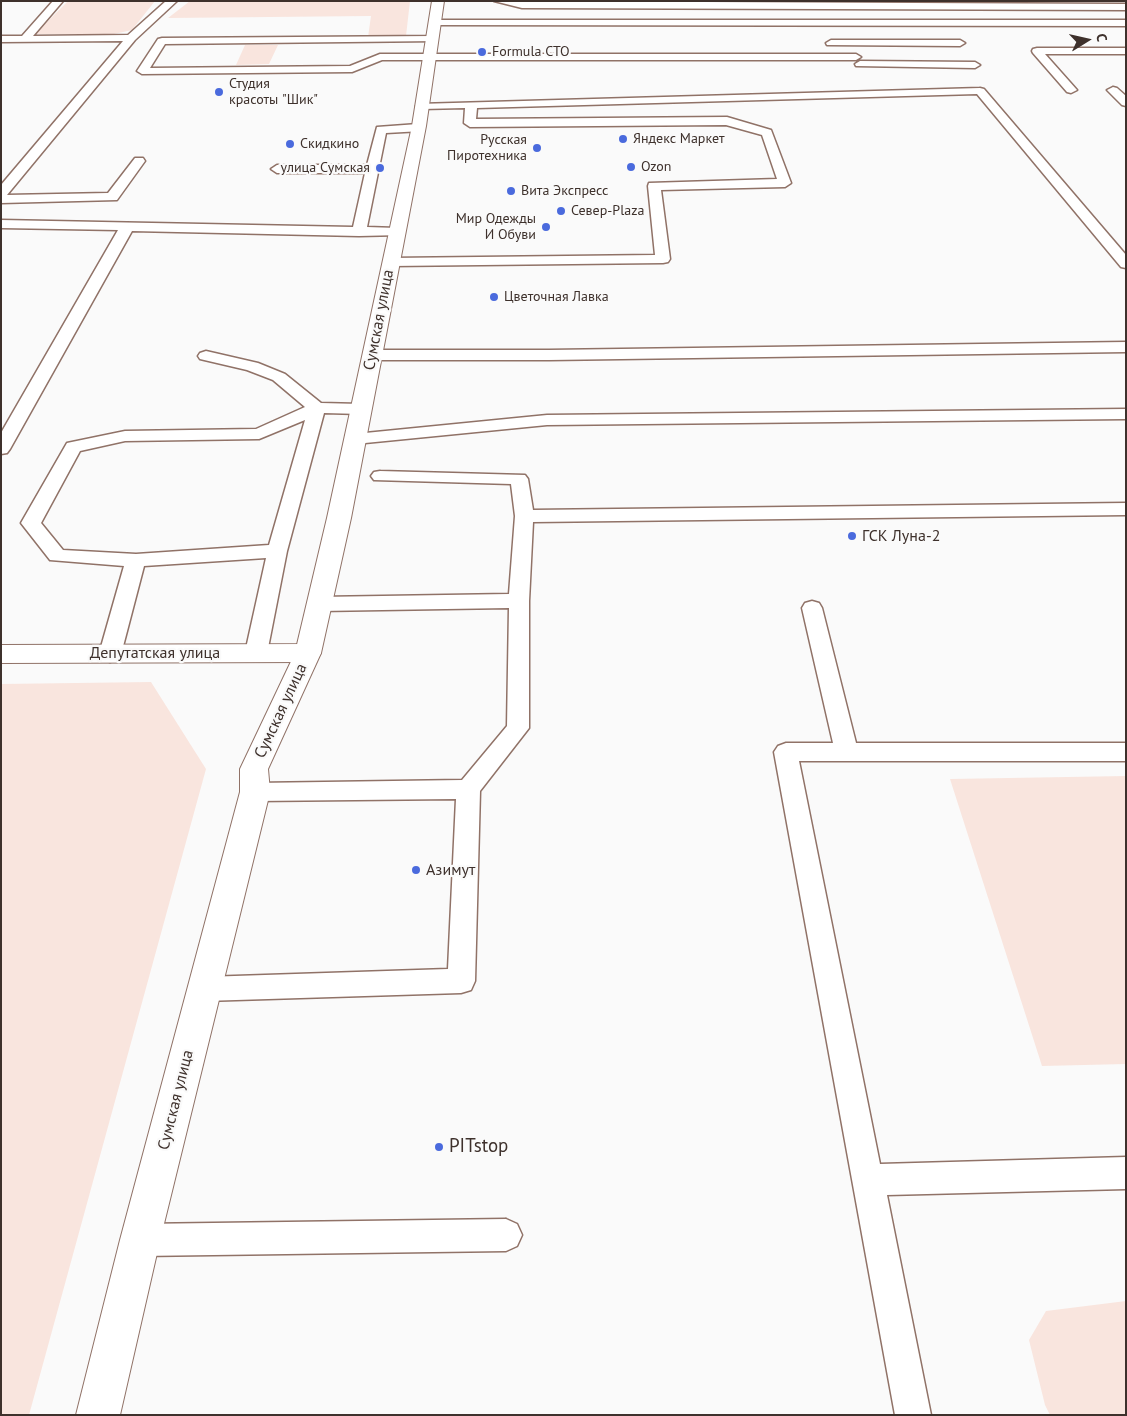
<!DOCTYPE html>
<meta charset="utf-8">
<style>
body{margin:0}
#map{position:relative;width:1127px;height:1416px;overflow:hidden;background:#fafafa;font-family:"PT Sans",sans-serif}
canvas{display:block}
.frame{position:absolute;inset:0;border:2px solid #3e312c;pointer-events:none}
.north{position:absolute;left:1062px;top:15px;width:50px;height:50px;-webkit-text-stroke:4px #fafafa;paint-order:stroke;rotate:80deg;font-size:14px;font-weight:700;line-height:20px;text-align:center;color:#3e312c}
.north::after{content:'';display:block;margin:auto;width:18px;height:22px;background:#3e312c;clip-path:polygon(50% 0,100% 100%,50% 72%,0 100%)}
</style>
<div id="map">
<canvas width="1127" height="1416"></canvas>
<div class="frame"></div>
<div class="north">С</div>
</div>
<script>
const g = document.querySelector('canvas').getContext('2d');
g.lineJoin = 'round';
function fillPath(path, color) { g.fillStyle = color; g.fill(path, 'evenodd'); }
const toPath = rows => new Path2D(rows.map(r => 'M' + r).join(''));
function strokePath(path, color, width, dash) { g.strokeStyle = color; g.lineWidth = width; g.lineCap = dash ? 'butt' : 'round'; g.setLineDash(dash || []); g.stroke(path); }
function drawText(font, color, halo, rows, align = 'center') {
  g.font = font + ' "PT Sans",sans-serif'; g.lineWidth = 4.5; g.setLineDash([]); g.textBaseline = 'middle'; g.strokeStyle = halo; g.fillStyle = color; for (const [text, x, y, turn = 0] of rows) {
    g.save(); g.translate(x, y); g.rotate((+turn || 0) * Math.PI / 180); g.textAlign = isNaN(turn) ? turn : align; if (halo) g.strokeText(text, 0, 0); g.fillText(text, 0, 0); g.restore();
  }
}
fillPath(toPath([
 [68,1,155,1,132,30,114,34,35,34],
 [190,1,410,1,406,36,368,37,371,16,168,18],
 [245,45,278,45,269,64,236,65],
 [151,682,206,769,29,1415,1,1415,1,684],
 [1126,776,1126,1064,1042,1066,950,779],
 [1126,1301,1126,1415,1050,1415,1045,1405,1029,1340,1046,1311]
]), '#f9e5de');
const lane = toPath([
 [53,1,63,1,33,36,128,35,166,1,177,1,135,40,7,195,108,193,135,158,143,158,145,161,117,200,1,203,1,185,123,41,1,42,1,36,22,36,53,1],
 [494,1,1126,4,1126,10,522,8,494,1],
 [435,20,1126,20,1126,26,431,25,431,21,435,20],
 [433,36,437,37,437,41,165,44,150,68,350,66,380,54,856,54,861,57,856,60,382,60,352,72,142,74,137,71,158,39,162,38,433,36],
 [831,40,960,40,965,43,960,46,827,45,826,43,831,40],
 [1037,48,1126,48,1126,54,1045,54,1077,90,1071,93,1067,92,1033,53,1032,51,1033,49,1037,48],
 [860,61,975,62,980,65,975,68,856,66,855,64,860,61],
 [1113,87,1117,88,1126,96,1126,106,1122,105,1107,90,1113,87],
 [980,88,984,89,1126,255,1126,268,1121,267,977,94,477,108,476,119,727,117,771,130,791,183,785,187,661,190,670,259,668,262,663,263,391,266,386,265,384,262,386,259,391,258,655,255,648,186,649,183,777,179,762,135,726,125,470,127,464,123,465,108,422,109,418,108,416,106,418,104,980,88],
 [418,124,422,125,424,128,422,131,386,133,367,227,397,228,404,232,402,235,359,236,132,231,10,449,7,453,1,454,1,433,118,230,1,228,1,220,353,227,365,173,277,173,271,169,277,165,367,165,377,127,418,124],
 [1126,342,1126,352,549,360,372,360,366,358,364,355,366,352,372,350,549,350,1126,342],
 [206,351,258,363,285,374,321,403,361,404,367,405,370,409,367,413,361,414,324,413,287,551,267,653,264,658,256,661,248,658,245,653,266,558,144,566,121,654,118,659,110,662,102,659,99,654,124,566,50,560,21,523,67,443,125,431,256,429,305,407,273,380,247,370,200,359,198,356,200,353,206,351],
 [305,420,269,545,136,554,63,550,41,523,80,451,125,441,259,439,305,420],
 [1126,409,1126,419,547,425,355,444,349,443,346,439,349,435,355,434,547,415,1126,409],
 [380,471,525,475,528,479,533,510,1126,503,1126,515,533,522,529,601,529,728,480,791,475,981,471,990,461,993,204,1001,194,998,190,989,194,980,204,977,448,969,456,799,255,801,247,799,243,792,247,785,255,783,462,780,507,726,509,608,319,611,312,609,309,604,312,599,319,597,509,594,515,516,511,484,374,480,371,476,374,472,380,471],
 [812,601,819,603,822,608,856,743,1126,743,1126,761,799,761,880,1164,1126,1157,1126,1189,887,1195,931,1415,895,1415,774,752,778,746,786,743,833,743,802,608,805,603,812,601],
 [506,1219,517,1224,522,1235,517,1246,506,1251,140,1256,129,1251,124,1240,129,1229,140,1224,506,1219]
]);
const street = toPath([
 [308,644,317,647,321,653,317,659,308,662,1,663,1,645,308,644]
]);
const secondary = toPath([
 [432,1,444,1,426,126,351,518,321,653,268,769,270,792,160,1240,120,1415,76,1415,120,1240,240,792,240,769,295,653,327,518,412,126,432,1]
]);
strokePath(lane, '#907267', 3);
strokePath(street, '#907267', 2);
strokePath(secondary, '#907267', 2);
fillPath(lane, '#fff');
fillPath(street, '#fff');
fillPath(secondary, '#fff');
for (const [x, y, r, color] of [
 [482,52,5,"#4a6add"],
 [219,92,5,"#4a6add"],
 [623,139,5,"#4a6add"],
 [290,144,5,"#4a6add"],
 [537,148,5,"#4a6add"],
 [631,167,5,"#4a6add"],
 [380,168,5,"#4a6add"],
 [511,191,5,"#4a6add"],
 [561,211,5,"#4a6add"],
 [546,227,5,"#4a6add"],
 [494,297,5,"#4a6add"],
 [852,536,5,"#4a6add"],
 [416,870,5,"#4a6add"],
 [439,1147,5,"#4a6add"]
]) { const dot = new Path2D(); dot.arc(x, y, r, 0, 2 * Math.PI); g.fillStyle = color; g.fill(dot); strokePath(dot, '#fafafa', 2); }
drawText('14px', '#3e312c', '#fafafa', [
 ["Formula СТО",492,52],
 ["Студия",229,84],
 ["красоты \"Шик\"",229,100],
 ["Яндекс Маркет",633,139],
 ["Русская",527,140,"right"],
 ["Пиротехника",527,156,"right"],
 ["Скидкино",300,144],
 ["Ozon",641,167],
 ["улица Сумская",370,168,"right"],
 ["Вита Экспресс",521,191],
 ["Север-Plaza",571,211],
 ["Мир Одежды",536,219,"right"],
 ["И Обуви",536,235,"right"],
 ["Цветочная Лавка",504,297]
], 'left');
drawText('16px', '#3e312c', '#fafafa', [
 ["Сумская улица",379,320,-79],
 ["Депутатская улица",155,653],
 ["Сумская улица",281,711,-65],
 ["Сумская улица",176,1100,-76]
]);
drawText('16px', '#3e312c', '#fafafa', [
 ["ГСК Луна-2",862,536],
 ["Азимут",426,870]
], 'left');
drawText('19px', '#3e312c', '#fafafa', [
 ["PITstop",449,1147]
], 'left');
</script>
